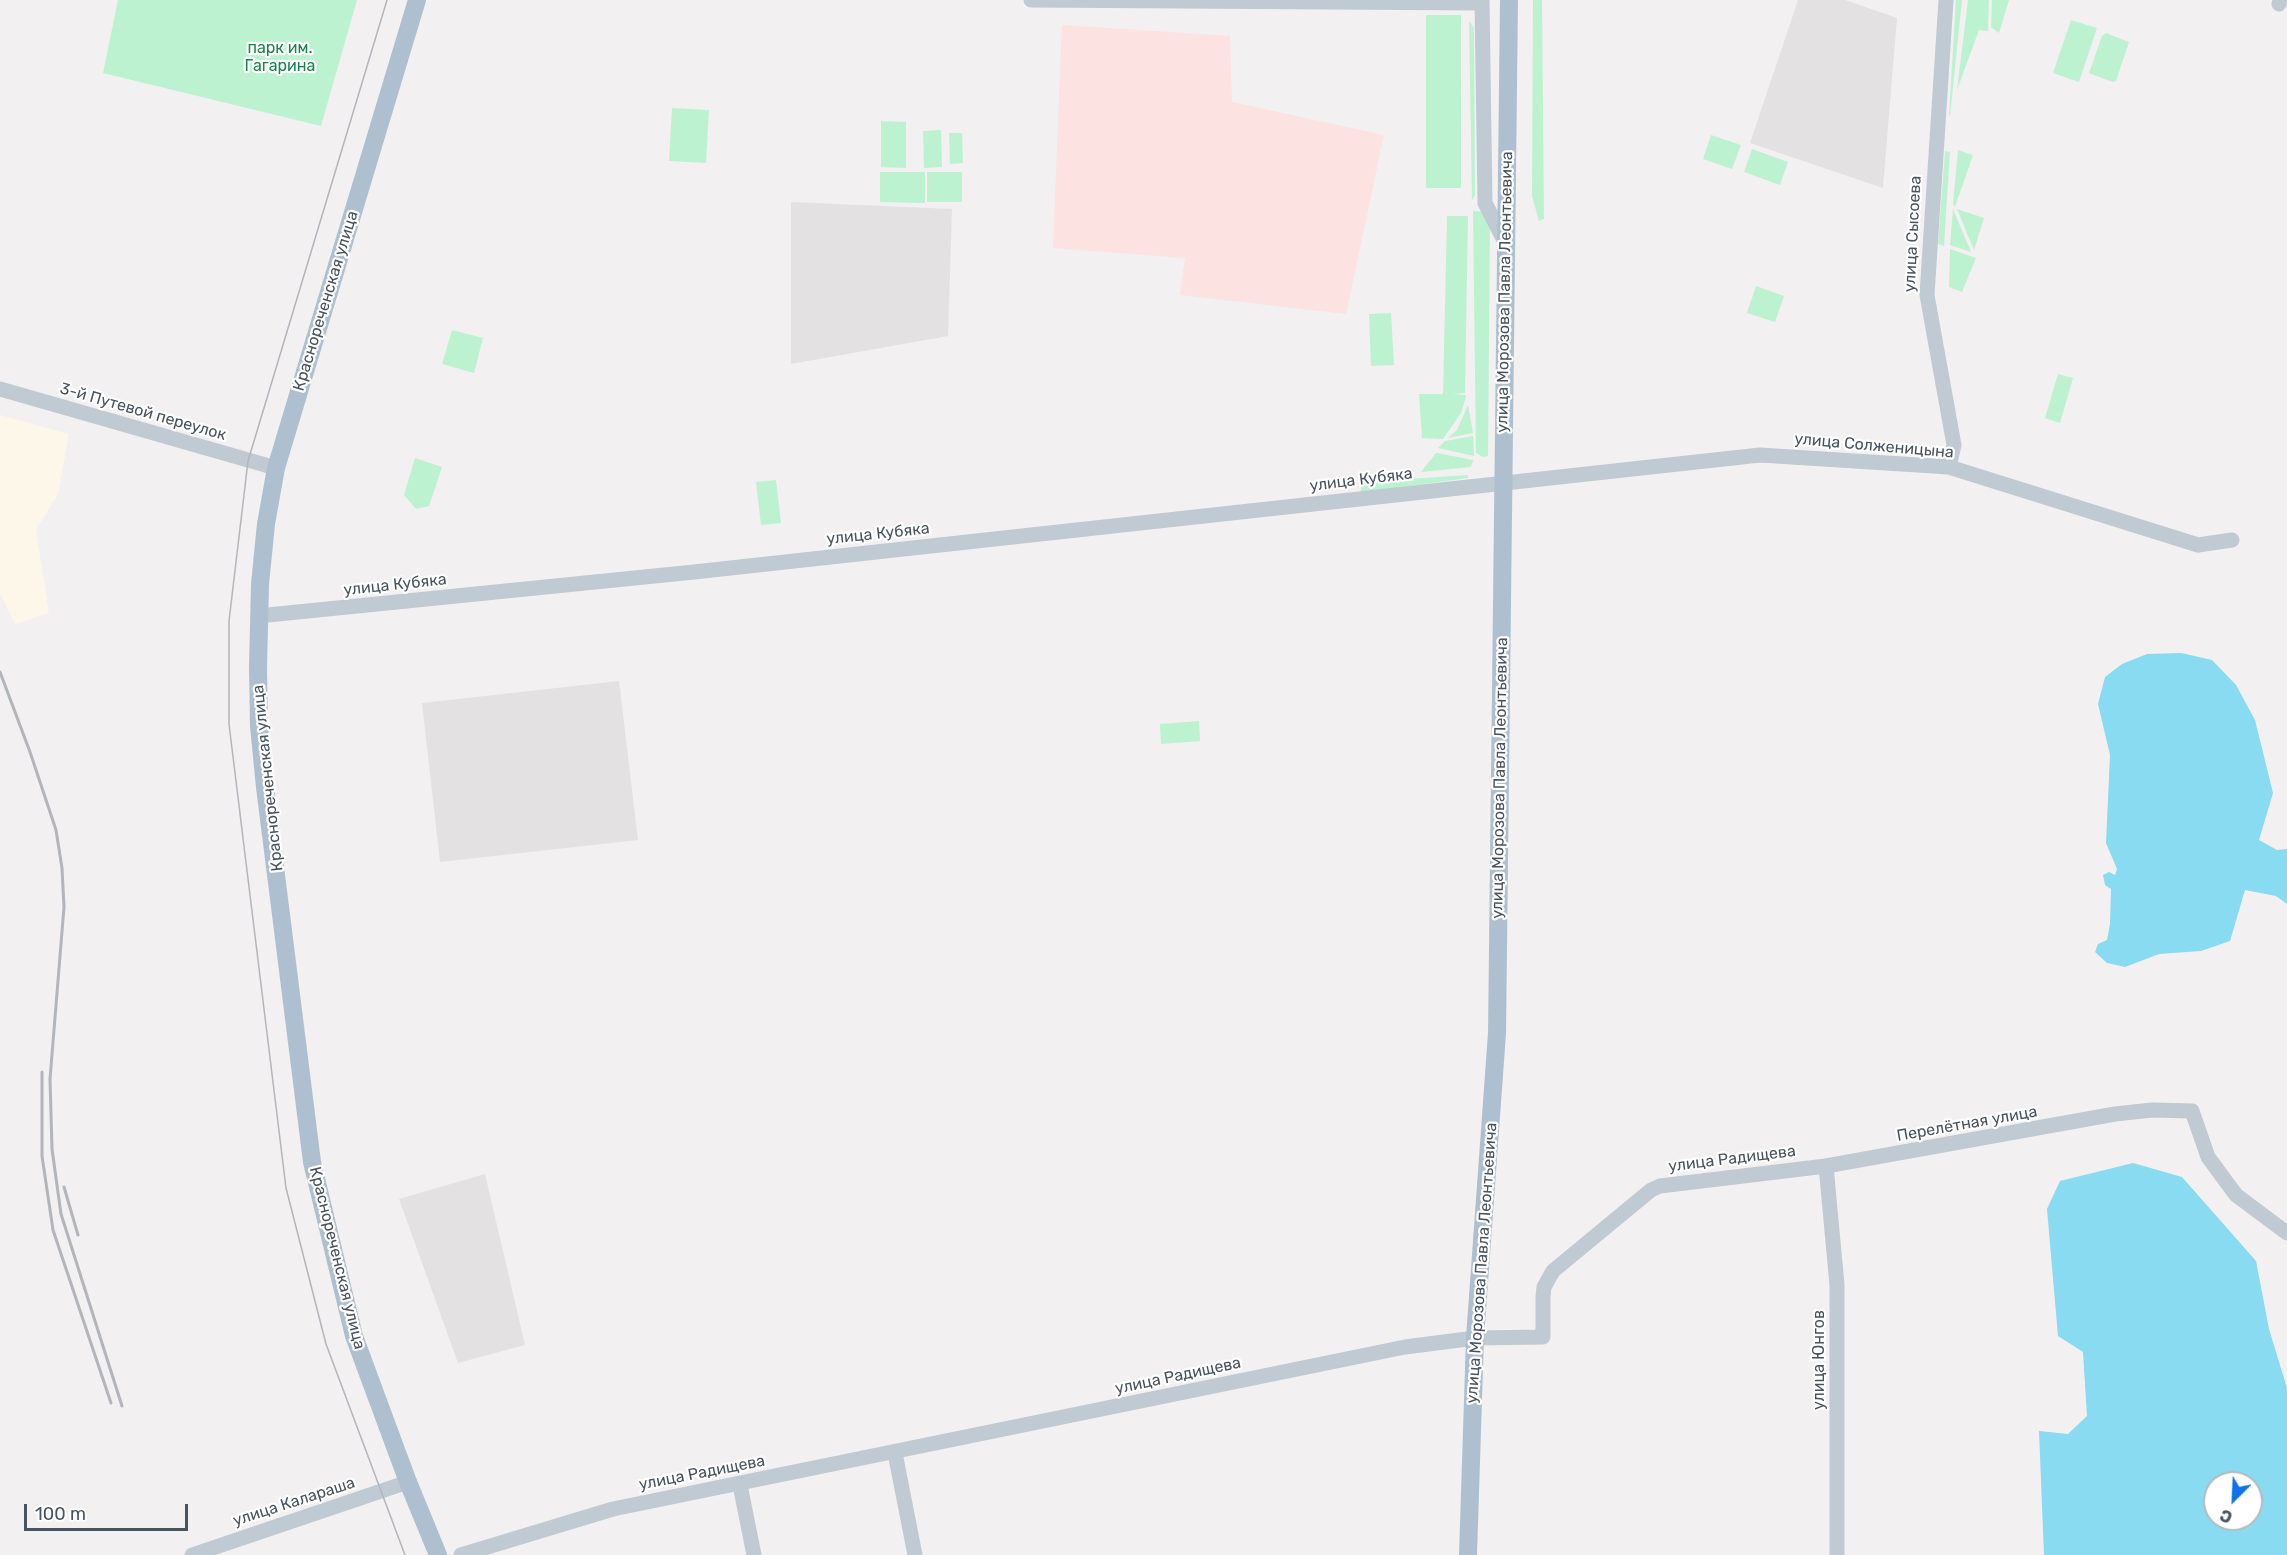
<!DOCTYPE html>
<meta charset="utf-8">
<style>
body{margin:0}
#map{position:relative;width:2287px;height:1555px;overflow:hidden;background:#f2f0f0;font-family:Rubik,sans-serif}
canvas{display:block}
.north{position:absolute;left:2203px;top:1471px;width:60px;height:60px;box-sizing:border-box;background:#fff;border:2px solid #b5babf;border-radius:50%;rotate:204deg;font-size:16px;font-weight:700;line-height:24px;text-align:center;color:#47535e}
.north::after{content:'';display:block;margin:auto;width:21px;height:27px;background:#1072ec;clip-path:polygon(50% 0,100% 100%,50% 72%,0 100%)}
.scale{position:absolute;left:24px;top:1504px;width:164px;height:27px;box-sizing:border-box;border:3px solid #47535e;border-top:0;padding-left:8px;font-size:18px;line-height:21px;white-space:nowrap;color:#47535e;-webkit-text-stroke:4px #fff;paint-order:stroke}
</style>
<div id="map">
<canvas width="2287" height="1555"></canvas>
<div class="north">С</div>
<div class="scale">100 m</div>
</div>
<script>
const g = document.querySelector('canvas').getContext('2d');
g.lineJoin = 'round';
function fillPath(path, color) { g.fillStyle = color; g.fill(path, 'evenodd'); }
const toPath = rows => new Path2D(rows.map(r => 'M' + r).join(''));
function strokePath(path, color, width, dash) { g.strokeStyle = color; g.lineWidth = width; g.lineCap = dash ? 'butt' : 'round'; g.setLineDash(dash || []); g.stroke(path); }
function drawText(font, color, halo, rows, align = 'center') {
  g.font = font + ' Rubik,sans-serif'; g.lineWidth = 4.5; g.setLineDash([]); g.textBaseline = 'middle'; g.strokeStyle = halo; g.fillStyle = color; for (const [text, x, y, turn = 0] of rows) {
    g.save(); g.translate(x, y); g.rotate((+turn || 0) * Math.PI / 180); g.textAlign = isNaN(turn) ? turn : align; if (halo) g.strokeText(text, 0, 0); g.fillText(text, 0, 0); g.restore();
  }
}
fillPath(toPath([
 [0,415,69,434,58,494,36,530,49,613,15,624,0,593]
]), '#fdf7e9');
fillPath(toPath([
 [1798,0,1845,0,1897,18,1883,188,1750,143],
 [791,202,952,209,948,336,791,364],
 [619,681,638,840,440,862,422,703],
 [485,1174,525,1345,458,1363,399,1199]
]), '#e4e1e2');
fillPath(toPath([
 [1062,25,1230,36,1232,102,1384,135,1346,314,1180,295,1185,258,1053,248]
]), '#fce2e0');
fillPath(toPath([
 [118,0,357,0,321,126,103,73],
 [1533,0,1542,0,1544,219,1539,221,1532,196],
 [1956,0,1962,0,1950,116,1949,115],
 [1968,0,1989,0,1988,31,1979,30,1957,90],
 [1992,0,2009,0,1999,33,1991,27],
 [1426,15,1461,15,1461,188,1426,188],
 [2071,20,2097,28,2079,82,2053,73],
 [1469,21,1474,28,1475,195,1472,200],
 [2106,33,2129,42,2116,81,2112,82,2089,73,2102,36],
 [672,108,709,110,706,163,669,161],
 [881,121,906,122,906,168,881,167],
 [941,130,942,167,924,168,923,131],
 [949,133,962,133,963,163,950,164],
 [1711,135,1741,145,1732,169,1703,159],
 [1752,149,1788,162,1780,185,1744,172],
 [1958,150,1973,155,1955,207,1953,204],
 [1945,151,1950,152,1944,246,1938,244],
 [880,172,925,172,925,203,880,202],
 [927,172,962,172,962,202,927,202],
 [1953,209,1971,252,1950,245],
 [1957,209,1984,218,1974,250],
 [1473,211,1487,212,1490,221,1488,456,1483,457,1476,453],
 [1447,216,1468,216,1465,393,1453,394,1466,395,1465,400,1461,413,1443,439,1422,438,1419,394,1443,394],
 [1950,249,1976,258,1962,292,1949,287],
 [1756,286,1784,296,1775,322,1747,313],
 [1391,313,1394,365,1371,366,1369,314],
 [452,330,483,338,474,373,442,364],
 [2058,374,2073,378,2060,423,2045,418],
 [1468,405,1473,433,1448,438,1457,430],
 [1473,436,1474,456,1438,448,1445,441],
 [1436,453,1437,453,1473,460,1471,467,1421,472],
 [415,458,442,467,429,506,416,509,404,495],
 [1468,475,1468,478,1360,493,1363,482],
 [776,480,781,523,761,525,756,482],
 [1199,721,1200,741,1161,744,1160,724]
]), '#bdf2d1');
fillPath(toPath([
 [2181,653,2212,660,2236,685,2255,720,2273,793,2259,840,2277,850,2287,849,2287,904,2276,896,2245,890,2230,941,2201,951,2159,954,2125,967,2107,963,2095,952,2098,944,2107,940,2110,924,2111,889,2105,885,2103,875,2109,872,2115,875,2117,869,2106,843,2110,755,2098,704,2105,677,2122,664,2147,654],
 [2133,1163,2182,1177,2256,1261,2269,1329,2287,1388,2287,1555,2044,1555,2039,1431,2068,1434,2087,1416,2083,1352,2058,1336,2047,1209,2060,1181],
 [2215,1483,2251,1483,2251,1519,2215,1519]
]), '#88dbf0');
strokePath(toPath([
 [1031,0,1482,3],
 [1482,0,1485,203,1506,244],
 [1946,0,1927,295,1954,445,1949,467],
 [2279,4,2280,0],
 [0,389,276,468],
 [258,616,694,572,1760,455,1949,467,2198,545,2232,540],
 [1826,1166,1837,1285,1837,1555],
 [895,1453,915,1555],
 [740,1485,754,1555],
 [192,1555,408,1482],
 [461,1555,613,1509,1405,1347,1475,1338,1543,1337,1543,1296,1544,1287,1553,1271,1651,1190,1660,1186,1826,1166,2115,1114,2152,1110,2192,1111,2208,1157,2236,1195,2287,1233]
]), '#c0cad2', 15);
strokePath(toPath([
 [417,0,276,468,266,524,260,584,258,668,259,726,265,787,312,1162,354,1336,408,1482,438,1555],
 [1468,1555,1475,1338,1497,1033,1509,0]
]), '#aec0d0', 18);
strokePath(toPath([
 [387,0,248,461,229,621,229,724,286,1188,326,1344,405,1555]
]), '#b2b5bb', 1.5);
strokePath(toPath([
 [0,672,30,752,56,830,62,868,64,907,50,1079,52,1149,61,1214,122,1406],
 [42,1072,42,1156,53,1230,111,1403],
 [64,1187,78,1235]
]), '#b2b5bb', 3);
drawText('16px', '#13854b', '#fff', [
 ["парк им.",280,48],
 ["Гагарина",280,66]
]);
drawText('16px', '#47535e', '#fff', [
 ["улица Сысоева",1913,234,-87],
 ["улица Морозова Павла Леонтьевича",1505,292,-89],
 ["Краснореченская улица",326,301,-73],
 ["3-й Путевой переулок",143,412,16],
 ["улица Солженицына",1874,446,5],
 ["улица Кубяка",1361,480,-7],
 ["улица Кубяка",878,534,-6],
 ["улица Кубяка",395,585,-6],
 ["Краснореченская улица",268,778,-96],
 ["улица Морозова Павла Леонтьевича",1500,778,-89],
 ["Перелётная улица",1967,1124,-10],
 ["улица Радищева",1732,1159,-7],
 ["Краснореченская улица",337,1258,76],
 ["улица Морозова Павла Леонтьевича",1482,1263,-86],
 ["улица Юнгов",1819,1360,-90],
 ["улица Радищева",1178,1376,-12],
 ["улица Радищева",702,1473,-11],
 ["улица Калараша",294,1502,-18]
]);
</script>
